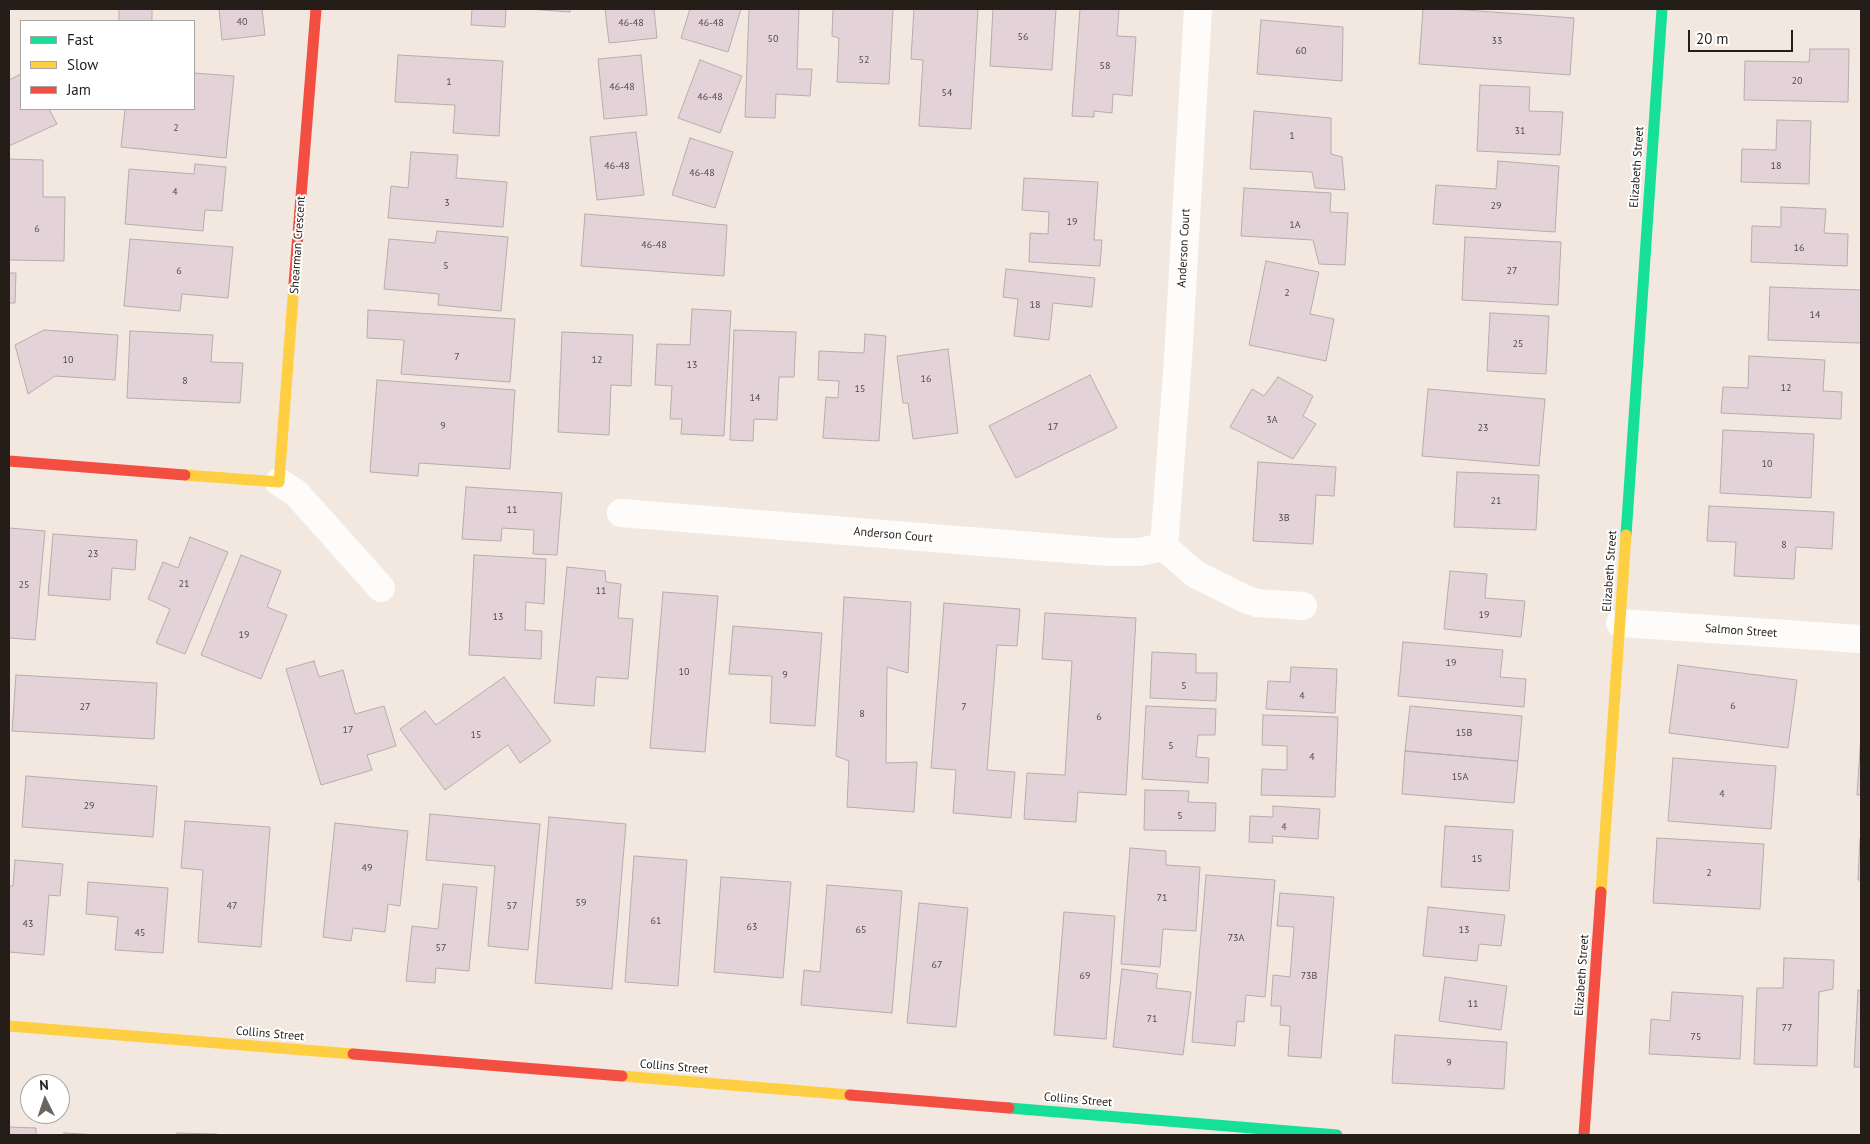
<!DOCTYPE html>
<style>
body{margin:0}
#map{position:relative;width:1870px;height:1144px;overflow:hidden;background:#f2e8df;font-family:"PT Sans",sans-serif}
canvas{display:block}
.frame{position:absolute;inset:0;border:10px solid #241d18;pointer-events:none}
.legend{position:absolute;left:20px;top:20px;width:175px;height:90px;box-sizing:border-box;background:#fff;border:1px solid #a7a5a3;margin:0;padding:6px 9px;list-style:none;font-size:15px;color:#241d18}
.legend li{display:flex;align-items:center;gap:10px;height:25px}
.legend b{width:25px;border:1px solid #a7a5a3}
.north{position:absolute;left:20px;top:1074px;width:50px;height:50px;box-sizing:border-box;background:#fff;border:1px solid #a7a5a3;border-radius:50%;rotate:356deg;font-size:14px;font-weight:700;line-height:20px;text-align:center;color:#241d18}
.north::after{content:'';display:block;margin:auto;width:18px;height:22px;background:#6c645e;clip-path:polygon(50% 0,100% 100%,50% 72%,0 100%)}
.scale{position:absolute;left:1688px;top:30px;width:105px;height:22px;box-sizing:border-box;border:2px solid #241d18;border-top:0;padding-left:6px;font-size:15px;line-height:18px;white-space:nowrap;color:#241d18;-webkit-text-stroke:4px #fff;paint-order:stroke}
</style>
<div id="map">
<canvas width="1870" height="1144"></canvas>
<div class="frame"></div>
<ul class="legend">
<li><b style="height:6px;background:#16e098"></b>Fast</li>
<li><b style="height:6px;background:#ffcf43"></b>Slow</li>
<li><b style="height:6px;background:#f24e42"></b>Jam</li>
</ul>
<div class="north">N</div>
<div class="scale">20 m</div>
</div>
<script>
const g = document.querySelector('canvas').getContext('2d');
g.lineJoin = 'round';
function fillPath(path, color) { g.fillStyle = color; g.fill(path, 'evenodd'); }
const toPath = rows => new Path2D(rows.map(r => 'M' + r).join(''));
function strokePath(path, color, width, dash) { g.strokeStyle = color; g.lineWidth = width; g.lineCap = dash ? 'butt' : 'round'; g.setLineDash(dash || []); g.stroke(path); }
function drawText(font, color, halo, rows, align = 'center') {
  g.font = font + ' "PT Sans",sans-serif'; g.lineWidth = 4; g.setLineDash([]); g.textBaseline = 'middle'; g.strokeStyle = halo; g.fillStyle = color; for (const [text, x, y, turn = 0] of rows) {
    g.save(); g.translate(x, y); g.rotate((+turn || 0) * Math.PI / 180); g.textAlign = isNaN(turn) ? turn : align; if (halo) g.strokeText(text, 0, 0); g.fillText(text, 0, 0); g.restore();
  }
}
const building = toPath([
 [119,9,152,9,152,21,119,21,119,9],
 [219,9,262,9,265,35,222,40,219,9],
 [472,9,506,9,505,27,471,25,472,9],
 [528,9,570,9,570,12,528,9],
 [605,9,654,9,657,38,609,43,605,9],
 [690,9,741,9,728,52,681,38,690,9],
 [749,9,799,9,797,69,812,69,810,96,776,94,775,118,745,117,749,9],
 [833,9,893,9,889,84,837,82,839,38,832,36,833,9],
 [914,9,978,9,971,129,919,126,923,60,911,59,914,9],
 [993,9,1056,9,1052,70,990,66,993,9],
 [1080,9,1119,9,1117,36,1136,37,1132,96,1113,94,1112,113,1094,111,1094,117,1072,116,1080,9],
 [1423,9,1452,9,1574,18,1570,75,1419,64,1423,9],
 [1261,20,1343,27,1342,81,1257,74,1261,20],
 [1810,49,1849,49,1848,102,1744,100,1745,61,1809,62,1810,49],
 [398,55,503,61,499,136,453,133,455,105,395,102,398,55],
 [641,55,647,115,604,119,598,59,641,55],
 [700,60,742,76,720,133,678,118,700,60],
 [194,73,234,76,226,158,121,147,125,109,194,109,194,73],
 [21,74,21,109,49,109,57,124,9,146,9,80,21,74],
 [1480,85,1530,87,1529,111,1563,112,1560,155,1477,151,1480,85],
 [1254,111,1331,118,1331,154,1342,157,1345,190,1315,188,1312,172,1250,169,1254,111],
 [1777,120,1811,121,1809,184,1741,182,1742,149,1776,150,1777,120],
 [636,132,644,195,597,200,590,137,636,132],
 [690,138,733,152,715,208,672,195,690,138],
 [411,152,458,155,456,178,507,182,503,227,388,218,391,186,408,188,411,152],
 [9,159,43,160,43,197,65,197,64,261,9,260,9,159],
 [1498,161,1559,166,1555,232,1433,224,1436,185,1496,189,1498,161],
 [195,164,226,167,222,211,205,210,203,231,125,224,129,169,194,174,195,164],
 [1024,178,1098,182,1094,240,1102,240,1100,266,1029,262,1030,233,1048,234,1049,212,1022,210,1024,178],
 [1244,188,1331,193,1330,212,1348,213,1345,265,1319,264,1313,240,1241,236,1244,188],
 [1781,207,1826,209,1824,233,1848,234,1847,266,1751,262,1752,226,1781,227,1781,207],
 [585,214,727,225,724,276,581,266,585,214],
 [437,231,508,237,501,311,438,305,439,294,384,289,389,239,435,243,437,231],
 [1465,237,1561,242,1558,305,1462,300,1465,237],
 [130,239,233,247,228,298,182,294,180,311,124,306,130,239],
 [1266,261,1319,272,1310,314,1334,319,1326,361,1249,345,1266,261],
 [1006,269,1095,278,1092,307,1053,303,1049,340,1014,336,1018,299,1003,297,1006,269],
 [9,273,16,273,15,303,9,303,9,273],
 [1770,287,1861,290,1861,343,1768,340,1770,287],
 [692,309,731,311,724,436,681,434,682,419,670,419,672,386,655,385,657,344,690,345,692,309],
 [368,310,515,319,510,382,401,374,404,340,367,338,368,310],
 [1490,313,1549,316,1546,374,1487,371,1490,313],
 [44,330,118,335,115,380,55,376,28,394,15,345,44,330],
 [734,330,796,332,794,377,779,377,777,420,754,419,753,441,730,440,734,330],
 [130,331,213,335,211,362,243,363,240,403,127,398,130,331],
 [562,332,633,335,631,386,611,385,609,435,558,432,562,332],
 [865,334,886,336,879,441,823,438,826,397,838,398,839,381,818,380,819,351,864,353,865,334],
 [948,349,958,433,913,439,908,403,903,403,897,356,948,349],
 [1749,356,1825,360,1823,391,1842,392,1841,419,1721,413,1723,387,1748,388,1749,356],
 [1090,375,1117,428,1016,478,989,426,1090,375],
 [1278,377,1313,396,1303,416,1316,424,1293,459,1230,427,1252,389,1264,396,1278,377],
 [377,380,515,390,510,469,419,463,418,476,370,472,377,380],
 [1428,389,1545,399,1539,466,1422,456,1428,389],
 [1723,430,1814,434,1811,498,1720,493,1723,430],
 [1258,462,1336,467,1334,496,1316,495,1313,544,1253,541,1258,462],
 [1457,472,1539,475,1536,530,1454,527,1457,472],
 [466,487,562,493,557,555,533,554,534,530,502,528,501,541,462,539,466,487],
 [1709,506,1834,512,1832,549,1796,547,1794,579,1734,576,1736,542,1707,541,1709,506],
 [9,528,45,531,35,640,9,638,9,528],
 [53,534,137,540,135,570,112,568,110,600,48,595,53,534],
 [190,537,228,552,185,654,156,643,170,609,148,599,163,562,178,568,190,537],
 [241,555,281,571,267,607,287,615,261,679,201,655,241,555],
 [474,555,546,559,544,604,526,602,525,630,542,631,541,659,469,655,474,555],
 [567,567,605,571,606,582,621,584,618,618,633,619,628,679,596,677,594,706,554,703,567,567],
 [1450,571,1487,574,1485,598,1525,601,1521,637,1444,629,1450,571],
 [663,592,718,596,705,752,650,748,663,592],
 [844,597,911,602,908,673,887,667,886,763,917,762,914,812,847,807,849,761,836,756,844,597],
 [944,603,1020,609,1017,646,997,645,987,770,1015,772,1011,818,953,813,956,770,931,768,944,603],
 [1045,613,1136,618,1126,795,1078,792,1076,822,1024,819,1027,773,1065,775,1072,661,1042,659,1045,613],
 [733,626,822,633,815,726,770,723,772,676,729,674,733,626],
 [1403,642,1503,650,1500,677,1526,679,1524,707,1398,696,1403,642],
 [1152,652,1196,654,1196,673,1217,673,1216,701,1150,698,1152,652],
 [314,661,319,677,343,670,355,714,384,706,396,746,367,755,372,770,321,785,286,669,314,661],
 [1678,665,1797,680,1788,748,1669,733,1678,665],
 [1291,667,1337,669,1335,713,1266,709,1268,681,1290,682,1291,667],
 [16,675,157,683,154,739,12,731,16,675],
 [504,677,551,741,520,763,508,745,445,790,400,729,425,711,436,725,504,677],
 [1146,706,1216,709,1215,735,1198,735,1196,757,1209,758,1208,783,1142,779,1146,706],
 [1410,706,1522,716,1518,761,1405,751,1410,706],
 [1263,715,1338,717,1335,797,1261,795,1262,769,1287,770,1287,746,1262,745,1263,715],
 [1861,735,1861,795,1857,795,1861,735],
 [1405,751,1518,761,1514,803,1402,794,1405,751],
 [1673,758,1776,766,1771,829,1668,821,1673,758],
 [26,776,157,786,153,837,22,827,26,776],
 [1145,790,1189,791,1188,802,1216,803,1215,831,1144,830,1145,790],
 [1273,806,1320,809,1318,839,1272,836,1273,843,1249,842,1250,816,1273,817,1273,806],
 [430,814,540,824,528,950,488,946,495,866,426,860,430,814],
 [549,817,626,824,612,989,535,983,549,817],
 [185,821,270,827,261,947,198,942,203,870,181,868,185,821],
 [335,823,408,831,400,906,388,904,385,932,353,928,351,941,323,937,335,823],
 [1445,826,1513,830,1509,891,1441,887,1445,826],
 [1657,838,1764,844,1760,909,1653,903,1657,838],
 [1860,839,1861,839,1861,880,1858,880,1860,839],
 [1130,848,1166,851,1166,865,1200,867,1196,931,1163,929,1160,967,1121,964,1130,848],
 [634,856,687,860,678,986,625,982,634,856],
 [15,860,63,864,60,896,49,895,44,955,9,952,9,886,13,886,15,860],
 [1206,875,1275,880,1265,997,1246,995,1244,1022,1237,1021,1235,1046,1192,1042,1206,875],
 [721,877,791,882,783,978,714,972,721,877],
 [88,882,168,888,163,953,115,950,118,917,86,914,88,882],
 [443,884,477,887,469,971,436,968,435,983,406,981,412,926,438,929,443,884],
 [827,885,902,891,892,1013,801,1005,804,970,820,972,827,885],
 [1280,893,1334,897,1321,1058,1288,1056,1290,1026,1280,1025,1281,1006,1271,1006,1273,975,1290,977,1294,927,1277,926,1280,893],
 [919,903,968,908,956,1027,907,1023,919,903],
 [1428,907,1505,915,1501,946,1479,944,1477,961,1423,956,1428,907],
 [1064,912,1115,916,1106,1039,1054,1035,1064,912],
 [1784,958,1834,960,1833,989,1819,992,1817,1066,1754,1064,1757,988,1783,988,1784,958],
 [1122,969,1158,974,1156,988,1191,992,1183,1055,1113,1047,1122,969],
 [1445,977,1507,986,1501,1030,1439,1021,1445,977],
 [1858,990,1861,991,1861,1067,1854,1067,1858,990],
 [1672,992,1743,996,1740,1059,1649,1054,1651,1019,1670,1021,1672,992],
 [1395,1035,1507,1042,1504,1089,1392,1083,1395,1035],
 [9,1127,36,1128,36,1135,9,1135,9,1127],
 [64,1133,100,1135,64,1135,64,1133],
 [177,1133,217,1134,217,1135,177,1135,177,1133]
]);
fillPath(building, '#e3d3d8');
strokePath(building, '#b5adac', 1);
strokePath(toPath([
 [1198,9,1178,359,1164,547,1195,574,1245,599,1257,603,1303,606],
 [279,482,296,493,381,588],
 [621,513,1107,552,1139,552,1164,547],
 [1620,623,1861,639]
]), '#fdfcfa', 28);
strokePath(toPath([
 [1626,535,1662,9],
 [1009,1108,1337,1135]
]), '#16e098', 11);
strokePath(toPath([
 [185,475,279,482,294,284],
 [1601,892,1626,535],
 [9,1026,353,1054],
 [622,1076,850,1095]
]), '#ffcf43', 11);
strokePath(toPath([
 [294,284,316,9],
 [9,461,185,475],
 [353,1054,622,1076],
 [850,1095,1009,1108],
 [1584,1135,1601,892]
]), '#f24e42', 11);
drawText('10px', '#544a48', null, [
 ["40",242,22],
 ["46-48",631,23],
 ["46-48",711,23],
 ["56",1023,37],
 ["50",773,39],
 ["33",1497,41],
 ["60",1301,51],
 ["52",864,60],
 ["58",1105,66],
 ["20",1797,81],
 ["1",449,82],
 ["46-48",622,87],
 ["54",947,93],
 ["46-48",710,97],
 ["2",176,128],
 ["31",1520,131],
 ["1",1292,136],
 ["46-48",617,166],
 ["18",1776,166],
 ["46-48",702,173],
 ["4",175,192],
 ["3",447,203],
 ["29",1496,206],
 ["19",1072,222],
 ["1A",1295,225],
 ["6",37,229],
 ["46-48",654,245],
 ["16",1799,248],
 ["5",446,266],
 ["6",179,271],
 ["27",1512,271],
 ["2",1287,293],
 ["18",1035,305],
 ["14",1815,315],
 ["25",1518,344],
 ["7",457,357],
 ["10",68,360],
 ["12",597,360],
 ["13",692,365],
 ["16",926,379],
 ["8",185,381],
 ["12",1786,388],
 ["15",860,389],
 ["14",755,398],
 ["3A",1272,420],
 ["9",443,426],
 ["17",1053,427],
 ["23",1483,428],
 ["10",1767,464],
 ["21",1496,501],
 ["11",512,510],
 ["3B",1284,518],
 ["8",1784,545],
 ["23",93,554],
 ["21",184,584],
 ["25",24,585],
 ["11",601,591],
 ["19",1484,615],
 ["13",498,617],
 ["19",244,635],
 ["19",1451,663],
 ["10",684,672],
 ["9",785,675],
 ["5",1184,686],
 ["4",1302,696],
 ["6",1733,706],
 ["27",85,707],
 ["7",964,707],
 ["8",862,714],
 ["6",1099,717],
 ["17",348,730],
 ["15B",1464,733],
 ["15",476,735],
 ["5",1171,746],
 ["4",1312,757],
 ["15A",1460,777],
 ["4",1722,794],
 ["29",89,806],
 ["5",1180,816],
 ["4",1284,827],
 ["15",1477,859],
 ["49",367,868],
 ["2",1709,873],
 ["71",1162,898],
 ["59",581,903],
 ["47",232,906],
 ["57",512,906],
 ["61",656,921],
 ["43",28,924],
 ["63",752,927],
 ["65",861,930],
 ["13",1464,930],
 ["45",140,933],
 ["73A",1236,938],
 ["57",441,948],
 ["67",937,965],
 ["69",1085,976],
 ["73B",1309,976],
 ["11",1473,1004],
 ["71",1152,1019],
 ["77",1787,1028],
 ["75",1696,1037],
 ["9",1449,1063]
]);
drawText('12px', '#241d18', '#fff', [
 ["Elizabeth Street",1637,167,-86],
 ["Shearman Crescent",298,245,-86],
 ["Anderson Court",1184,248,-87],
 ["Anderson Court",893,535,5],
 ["Elizabeth Street",1610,571,-86],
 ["Salmon Street",1741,631,4],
 ["Elizabeth Street",1582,975,-86],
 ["Collins Street",270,1034,5],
 ["Collins Street",674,1067,5],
 ["Collins Street",1078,1100,5]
]);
</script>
